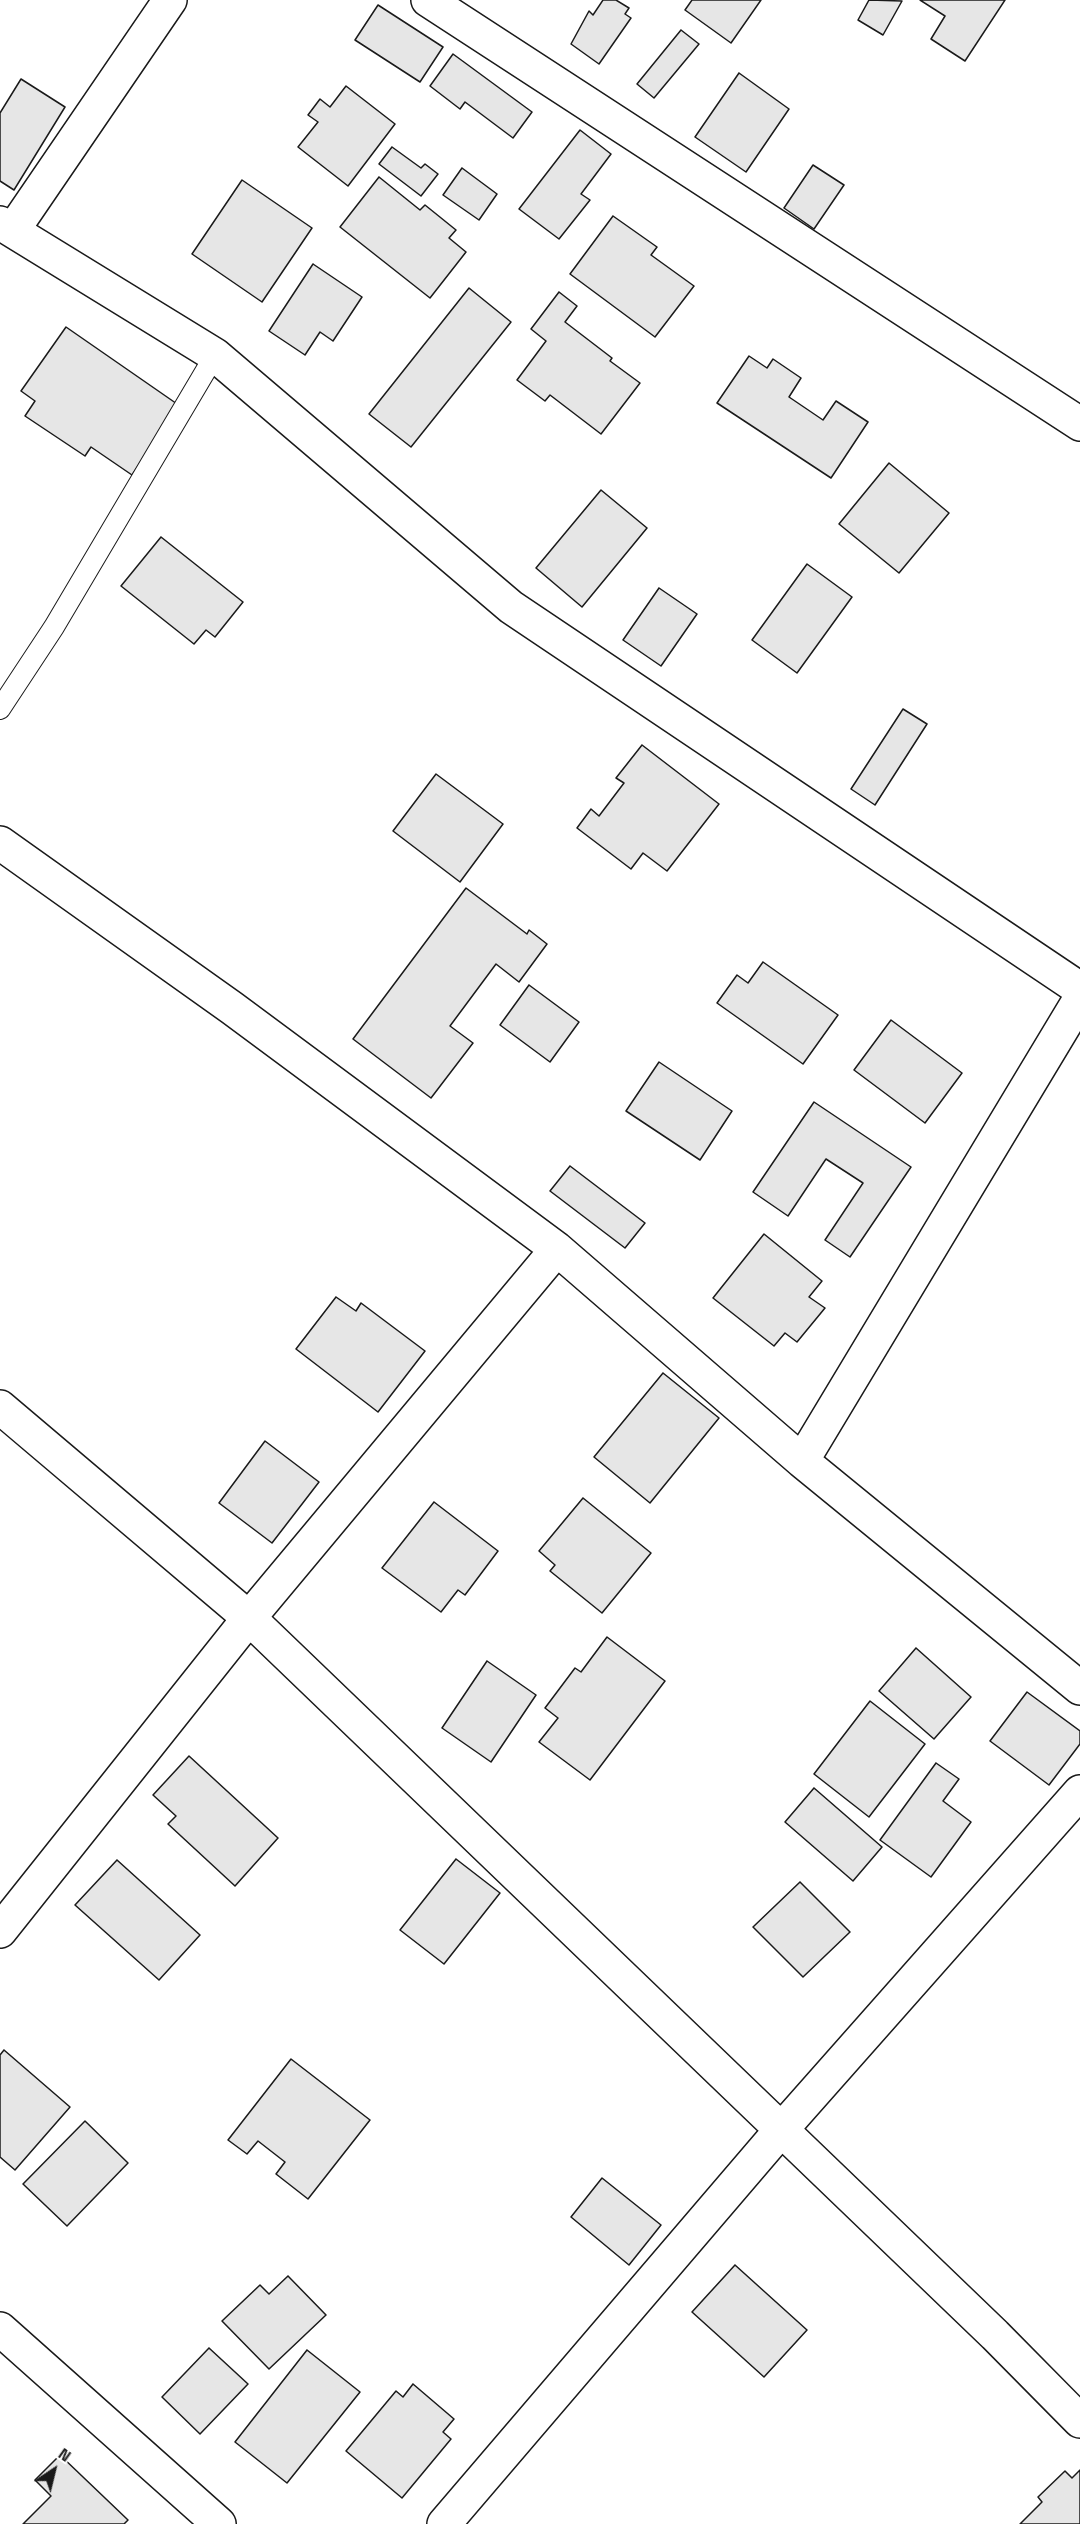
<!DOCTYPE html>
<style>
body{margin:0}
#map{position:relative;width:1080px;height:2524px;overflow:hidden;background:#fff;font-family:"Space Grotesk",sans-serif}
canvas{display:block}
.north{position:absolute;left:24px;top:2440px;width:60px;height:60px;-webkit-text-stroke:4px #fff;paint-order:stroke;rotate:35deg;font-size:16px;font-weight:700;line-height:24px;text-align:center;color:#1a1a1a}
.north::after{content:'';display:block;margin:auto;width:21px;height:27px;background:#1a1a1a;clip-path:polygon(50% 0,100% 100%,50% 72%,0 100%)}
</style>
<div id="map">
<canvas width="1080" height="2524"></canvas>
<div class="north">N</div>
</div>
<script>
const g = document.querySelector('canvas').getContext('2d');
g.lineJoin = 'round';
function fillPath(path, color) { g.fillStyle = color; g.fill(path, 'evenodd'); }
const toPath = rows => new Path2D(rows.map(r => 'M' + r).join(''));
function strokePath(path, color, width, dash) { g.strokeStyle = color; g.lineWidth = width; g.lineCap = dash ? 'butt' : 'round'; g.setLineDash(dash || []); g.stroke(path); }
const building = toPath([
 [603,0,616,0,629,8,625,14,631,18,599,64,571,44,589,11,593,15,603,0],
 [692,0,761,0,731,43,685,10,692,0],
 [869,0,902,1,883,35,858,20,869,0],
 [920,0,1005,0,965,61,931,39,945,16,920,0],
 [378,5,443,47,420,82,355,40,378,5],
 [681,30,699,44,654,98,637,84,681,30],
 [453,54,532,112,513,138,465,102,460,109,430,86,453,54],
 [739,73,789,109,746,172,695,137,739,73],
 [21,79,65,107,14,190,0,181,0,113,21,79],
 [346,86,395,124,348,186,298,147,318,122,308,115,320,99,330,107,346,86],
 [580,130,611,154,581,194,590,200,559,239,519,209,580,130],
 [392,147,421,168,425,164,438,174,421,196,379,164,392,147],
 [813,165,844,185,814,229,784,208,813,165],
 [462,168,497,194,479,220,443,195,462,168],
 [379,177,420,210,425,205,456,230,449,238,466,252,430,298,340,227,379,177],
 [242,180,312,228,262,302,192,254,242,180],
 [613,216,657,247,651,255,694,286,655,337,570,274,613,216],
 [313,264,362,297,333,341,320,332,305,355,269,331,313,264],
 [469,288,511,322,411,447,369,414,469,288],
 [559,292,577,306,565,322,612,358,610,361,640,383,601,434,550,395,545,401,517,380,546,341,531,329,559,292],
 [66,327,180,406,132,475,91,447,85,456,25,416,35,401,21,391,66,327],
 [749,356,767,368,773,359,801,378,789,397,823,420,836,401,868,422,831,478,717,403,749,356],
 [889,463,949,513,899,573,839,524,889,463],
 [601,490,647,528,582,607,536,568,601,490],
 [161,537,243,602,215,637,206,630,194,644,121,586,161,537],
 [807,564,852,597,797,673,752,640,807,564],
 [659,588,697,614,661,666,623,640,659,588],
 [903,709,927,724,875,805,851,789,903,709],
 [642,745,719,804,667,871,643,853,631,869,577,828,591,809,599,816,624,783,616,778,642,745],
 [436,774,503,824,460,882,393,831,436,774],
 [466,888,527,934,529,930,547,944,519,982,496,964,450,1026,473,1043,431,1098,353,1039,466,888],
 [763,962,838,1015,803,1064,717,1003,737,975,748,983,763,962],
 [529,985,579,1022,550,1062,500,1025,529,985],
 [891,1020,962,1073,925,1123,854,1070,891,1020],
 [659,1062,732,1111,700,1160,626,1111,659,1062],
 [814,1102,911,1167,850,1257,825,1240,863,1183,826,1159,788,1216,753,1192,814,1102],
 [570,1166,645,1223,625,1248,550,1191,570,1166],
 [764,1234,822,1281,809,1297,825,1308,797,1342,785,1333,774,1346,713,1298,764,1234],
 [336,1297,356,1311,361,1303,425,1351,378,1412,296,1349,336,1297],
 [663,1373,719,1418,650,1503,594,1457,663,1373],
 [265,1441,319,1482,272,1543,219,1503,265,1441],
 [583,1498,651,1553,602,1613,550,1571,555,1565,539,1551,583,1498],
 [434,1502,498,1551,465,1595,458,1590,441,1612,382,1568,434,1502],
 [607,1637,665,1681,590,1780,539,1742,558,1718,545,1708,575,1668,581,1672,607,1637],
 [916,1648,971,1697,934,1739,879,1691,916,1648],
 [487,1661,536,1695,491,1762,442,1728,487,1661],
 [1027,1692,1080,1731,1080,1744,1049,1785,990,1741,1027,1692],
 [870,1701,925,1744,869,1817,814,1774,870,1701],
 [189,1756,278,1838,235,1886,168,1824,176,1816,153,1795,189,1756],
 [936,1763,959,1779,943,1801,971,1822,931,1877,880,1840,936,1763],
 [814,1788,882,1847,853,1881,785,1822,814,1788],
 [456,1859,500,1893,444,1964,400,1930,456,1859],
 [117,1860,200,1935,159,1980,75,1905,117,1860],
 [800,1882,850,1932,803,1977,753,1927,800,1882],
 [4,2050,70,2107,15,2170,0,2157,0,2055,4,2050],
 [291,2059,370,2120,308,2199,276,2174,285,2162,258,2141,247,2154,228,2140,291,2059],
 [85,2121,128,2163,67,2226,23,2184,85,2121],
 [602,2178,661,2225,629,2265,571,2217,602,2178],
 [735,2265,807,2330,764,2377,692,2312,735,2265],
 [288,2276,326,2315,269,2369,222,2321,260,2285,269,2294,288,2276],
 [209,2348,248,2384,200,2434,162,2397,209,2348],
 [307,2350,360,2392,287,2483,235,2442,307,2350],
 [413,2384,454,2419,443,2432,451,2439,402,2498,346,2451,396,2391,403,2397,413,2384],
 [60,2455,128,2520,124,2524,23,2524,51,2496,35,2480,60,2455],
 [1080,2470,1080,2524,1020,2524,1042,2502,1038,2497,1065,2471,1072,2478,1080,2470]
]);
fillPath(building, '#e6e6e6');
strokePath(building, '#1a1a1a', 1.5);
const service = toPath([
 [0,709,54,627,215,355]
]);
const minor = toPath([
 [428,0,1080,424],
 [0,223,215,355,511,607,1080,989],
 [13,230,170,0],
 [0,843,232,1008,557,1249,802,1461,1080,1688],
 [0,1407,249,1618,995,2335,1080,2421],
 [802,1461,1080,999],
 [0,1931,249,1618,557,1249],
 [0,2329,219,2524],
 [444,2524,781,2130,1080,1792]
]);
strokePath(service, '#1a1a1a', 22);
strokePath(minor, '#1a1a1a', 36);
strokePath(service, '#fff', 20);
strokePath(minor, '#fff', 33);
</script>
